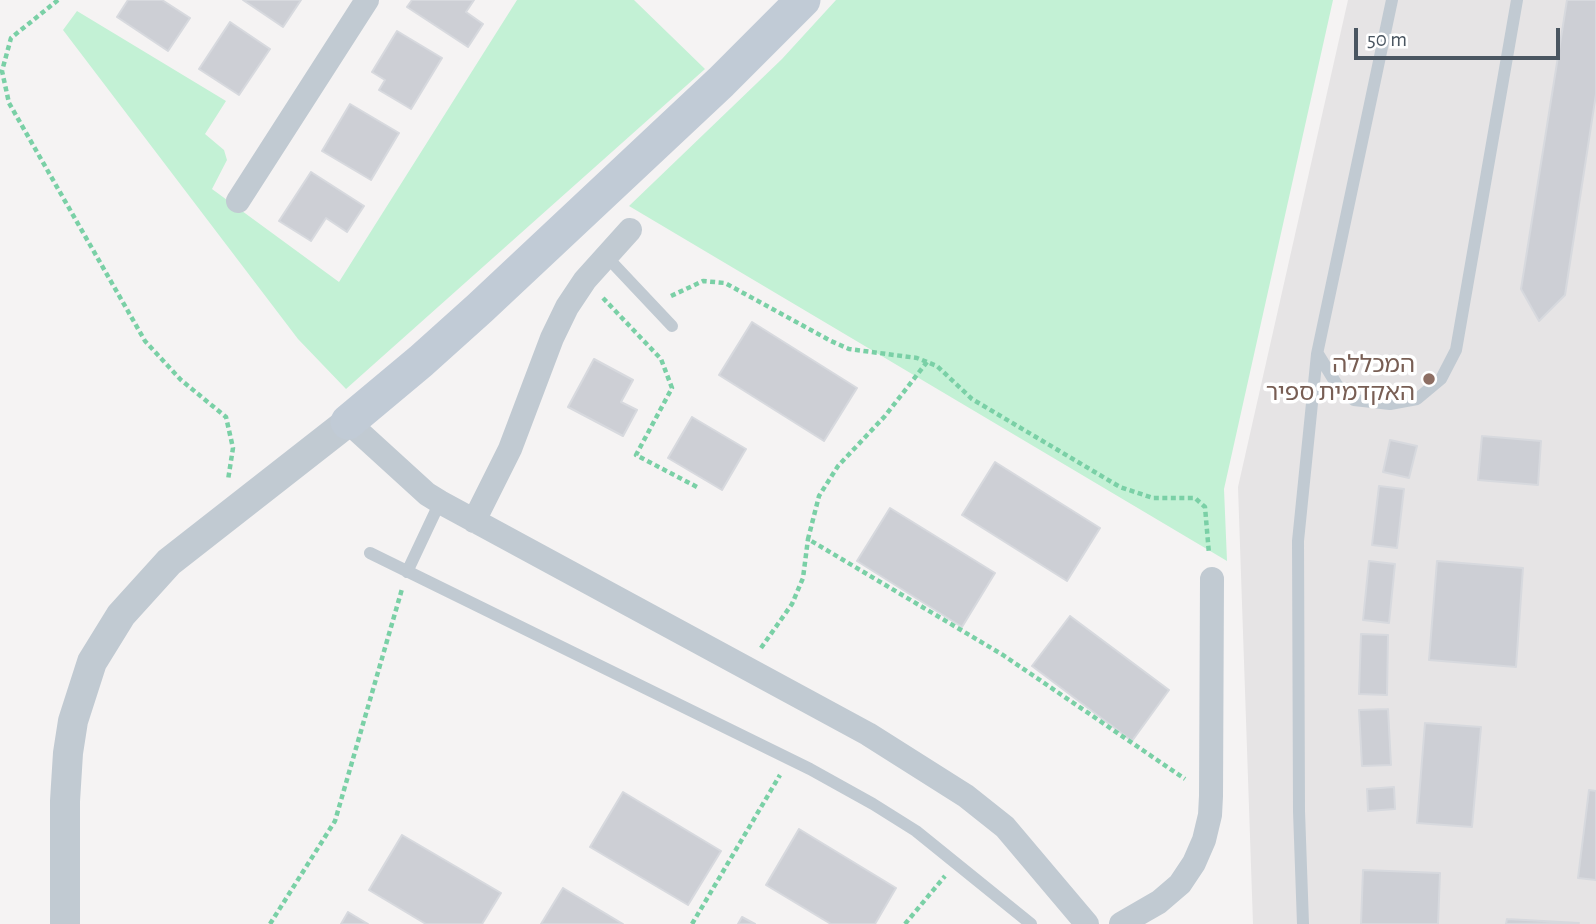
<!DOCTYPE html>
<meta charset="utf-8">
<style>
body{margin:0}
#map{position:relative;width:1596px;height:924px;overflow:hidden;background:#f5f3f3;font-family:"Alegreya Sans",sans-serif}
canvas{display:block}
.scale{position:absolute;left:1354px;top:28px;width:206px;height:32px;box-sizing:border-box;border:4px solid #4a5661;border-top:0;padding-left:9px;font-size:21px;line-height:24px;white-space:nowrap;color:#4a5661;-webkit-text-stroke:5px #fff;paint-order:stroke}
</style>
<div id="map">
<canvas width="1596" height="924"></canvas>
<div class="scale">50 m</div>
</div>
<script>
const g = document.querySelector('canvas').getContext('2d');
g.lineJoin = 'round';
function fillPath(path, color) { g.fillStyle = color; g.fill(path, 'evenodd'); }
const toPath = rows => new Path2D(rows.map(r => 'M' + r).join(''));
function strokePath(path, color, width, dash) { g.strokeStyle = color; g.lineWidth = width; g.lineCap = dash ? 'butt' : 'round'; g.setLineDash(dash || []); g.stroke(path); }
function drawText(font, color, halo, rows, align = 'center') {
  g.font = font + ' "Alegreya Sans","Noto Sans Hebrew",sans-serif'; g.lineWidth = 7; g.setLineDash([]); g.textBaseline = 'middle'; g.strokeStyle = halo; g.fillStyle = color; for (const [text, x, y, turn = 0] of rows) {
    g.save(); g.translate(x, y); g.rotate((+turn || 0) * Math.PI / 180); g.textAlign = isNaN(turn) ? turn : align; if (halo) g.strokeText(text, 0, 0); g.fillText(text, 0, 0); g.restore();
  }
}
fillPath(toPath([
 [1348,0,1596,0,1596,924,1253,924,1238,487]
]), '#e6e4e5');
fillPath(toPath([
 [517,0,634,0,705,69,346,389,298,339,63,30,77,11,226,101,205,134,224,150,227,160,212,189,339,282],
 [836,0,1333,0,1224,489,1227,561,629,206,782,59]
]), '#c3f1d5');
const building = toPath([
 [128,0,162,0,190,18,168,51,117,17,128,0],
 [243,0,301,0,283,27,243,0],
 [412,0,474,0,466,12,483,24,468,47,407,7,412,0],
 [1567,0,1596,0,1596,94,1565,295,1539,321,1521,289,1567,0],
 [230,22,270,49,239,95,199,69,230,22],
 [397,31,442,58,411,109,379,90,385,80,372,72,397,31],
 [350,104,399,133,371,180,322,151,350,104],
 [311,172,364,206,347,232,326,218,311,241,279,221,311,172],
 [752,322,857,388,824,441,719,375,752,322],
 [594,359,633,380,621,402,637,410,623,436,568,407,594,359],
 [692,417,746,449,722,490,668,458,692,417],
 [1482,436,1541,441,1538,485,1478,480,1482,436],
 [1390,440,1417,446,1409,478,1383,472,1390,440],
 [995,462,1100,528,1067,581,962,515,995,462],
 [1379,486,1404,489,1397,548,1372,545,1379,486],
 [890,508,995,573,962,627,857,561,890,508],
 [1369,561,1395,564,1389,623,1363,620,1369,561],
 [1437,561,1523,568,1516,667,1429,660,1437,561],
 [1070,616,1169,690,1132,741,1032,666,1070,616],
 [1361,634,1388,635,1387,695,1359,694,1361,634],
 [1388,709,1391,765,1362,766,1359,710,1388,709],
 [1425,723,1481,727,1472,827,1417,823,1425,723],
 [1394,787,1395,809,1368,811,1367,789,1394,787],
 [1589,790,1596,791,1596,880,1578,878,1589,790],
 [623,792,721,851,688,905,590,847,623,792],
 [799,829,896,888,875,924,831,924,766,885,799,829],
 [402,835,501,893,482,924,426,924,369,890,402,835],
 [1363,870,1440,873,1438,924,1361,924,1363,870],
 [563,888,623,924,541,924,563,888],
 [348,912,368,924,341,924,348,912],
 [742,917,755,924,738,924,742,917],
 [1507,919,1579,923,1506,924,1507,919]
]);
fillPath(building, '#cdcfd5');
strokePath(building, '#d7d9de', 2);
strokePath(toPath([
 [58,0,11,38,2,71,9,103,145,341,181,380,226,417,233,448,228,480],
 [671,296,703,281,725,283,831,341,849,349,917,358,937,366,972,399,1120,487,1153,498,1195,498,1205,507,1209,554],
 [603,298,661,359,672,388,636,455,697,487],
 [927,362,885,416,838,466,819,496,808,539,1003,655,1185,779],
 [761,648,792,604,803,578,808,539],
 [270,924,335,821,402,589],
 [692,924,780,775],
 [905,924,945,876]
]), '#7ad0a6', 4.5, [5, 3.5]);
strokePath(toPath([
 [606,256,672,326],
 [1318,354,1337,385,1354,400,1390,404,1417,399,1441,379,1456,350,1517,0],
 [370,553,810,769,873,804,916,831,1031,924],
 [407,572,440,502],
 [1303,924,1299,811,1298,541,1317,354,1392,0]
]), '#c1cad2', 12);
strokePath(toPath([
 [238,201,367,0],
 [348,422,427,494,440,502,868,734,966,796,1005,827,1087,924],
 [474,521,510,449,552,338,567,307,585,280,630,230],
 [1121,924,1159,902,1180,884,1194,863,1204,840,1210,815,1211,796,1212,579]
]), '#c1cad2', 24);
strokePath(toPath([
 [65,924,65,801,68,753,73,721,92,662,121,615,169,562,348,422]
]), '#c1cad2', 30);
strokePath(toPath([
 [348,422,421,361,480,308,721,82,803,0]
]), '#c1cbd6', 35);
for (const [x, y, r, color] of [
 [1429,379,7,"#8d6e63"]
]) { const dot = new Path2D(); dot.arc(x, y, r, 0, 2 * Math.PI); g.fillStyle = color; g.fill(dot); strokePath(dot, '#fff', 2.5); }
drawText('24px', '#785e54', '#fff', [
 ["המכללה",1415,365],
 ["האקדמית ספיר",1415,393]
], 'right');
</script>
